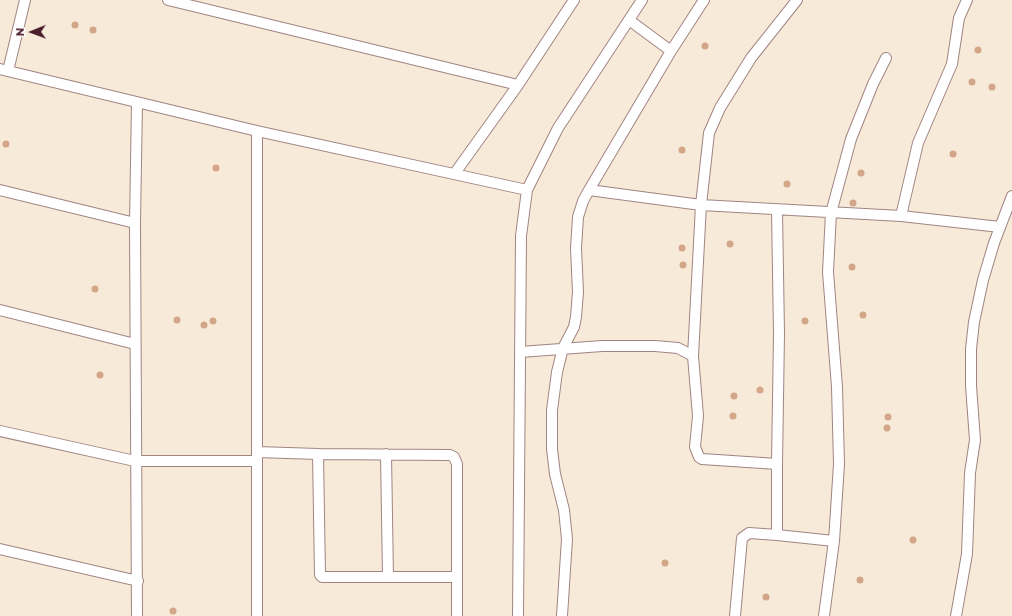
<!DOCTYPE html>
<style>
body{margin:0}
#map{position:relative;width:1012px;height:616px;overflow:hidden;background:#f8ead8;font-family:"Playpen Sans",sans-serif}
canvas{display:block}
.north{position:absolute;left:12px;top:12px;width:40px;height:40px;-webkit-text-stroke:3px #fff;paint-order:stroke;rotate:269deg;font-size:11px;font-weight:700;line-height:16px;text-align:center;color:#4a1f2b}
.north::after{content:'';display:block;margin:auto;width:14px;height:18px;background:#4a1f2b;clip-path:polygon(50% 0,100% 100%,50% 72%,0 100%)}
</style>
<div id="map">
<canvas width="1012" height="616"></canvas>
<div class="north">N</div>
</div>
<script>
const g = document.querySelector('canvas').getContext('2d');
g.lineJoin = 'round';
function fillPath(path, color) { g.fillStyle = color; g.fill(path, 'evenodd'); }
const toPath = rows => new Path2D(rows.map(r => 'M' + r).join(''));
function strokePath(path, color, width, dash) { g.strokeStyle = color; g.lineWidth = width; g.lineCap = dash ? 'butt' : 'round'; g.setLineDash(dash || []); g.stroke(path); }
fillPath(toPath([
 '71.5 25a3.5 3.5 0 1 1 7 0a3.5 3.5 0 1 1-7 0Z',
 '89.5 30a3.5 3.5 0 1 1 7 0a3.5 3.5 0 1 1-7 0Z',
 '701.5 46a3.5 3.5 0 1 1 7 0a3.5 3.5 0 1 1-7 0Z',
 '974.5 50a3.5 3.5 0 1 1 7 0a3.5 3.5 0 1 1-7 0Z',
 '968.5 82a3.5 3.5 0 1 1 7 0a3.5 3.5 0 1 1-7 0Z',
 '988.5 87a3.5 3.5 0 1 1 7 0a3.5 3.5 0 1 1-7 0Z',
 '2.5 144a3.5 3.5 0 1 1 7 0a3.5 3.5 0 1 1-7 0Z',
 '678.5 150a3.5 3.5 0 1 1 7 0a3.5 3.5 0 1 1-7 0Z',
 '949.5 154a3.5 3.5 0 1 1 7 0a3.5 3.5 0 1 1-7 0Z',
 '212.5 168a3.5 3.5 0 1 1 7 0a3.5 3.5 0 1 1-7 0Z',
 '857.5 173a3.5 3.5 0 1 1 7 0a3.5 3.5 0 1 1-7 0Z',
 '783.5 184a3.5 3.5 0 1 1 7 0a3.5 3.5 0 1 1-7 0Z',
 '849.5 203a3.5 3.5 0 1 1 7 0a3.5 3.5 0 1 1-7 0Z',
 '726.5 244a3.5 3.5 0 1 1 7 0a3.5 3.5 0 1 1-7 0Z',
 '678.5 248a3.5 3.5 0 1 1 7 0a3.5 3.5 0 1 1-7 0Z',
 '679.5 265a3.5 3.5 0 1 1 7 0a3.5 3.5 0 1 1-7 0Z',
 '848.5 267a3.5 3.5 0 1 1 7 0a3.5 3.5 0 1 1-7 0Z',
 '91.5 289a3.5 3.5 0 1 1 7 0a3.5 3.5 0 1 1-7 0Z',
 '859.5 315a3.5 3.5 0 1 1 7 0a3.5 3.5 0 1 1-7 0Z',
 '173.5 320a3.5 3.5 0 1 1 7 0a3.5 3.5 0 1 1-7 0Z',
 '801.5 321a3.5 3.5 0 1 1 7 0a3.5 3.5 0 1 1-7 0Z',
 '209.5 321a3.5 3.5 0 1 1 7 0a3.5 3.5 0 1 1-7 0Z',
 '200.5 325a3.5 3.5 0 1 1 7 0a3.5 3.5 0 1 1-7 0Z',
 '96.5 375a3.5 3.5 0 1 1 7 0a3.5 3.5 0 1 1-7 0Z',
 '756.5 390a3.5 3.5 0 1 1 7 0a3.5 3.5 0 1 1-7 0Z',
 '730.5 396a3.5 3.5 0 1 1 7 0a3.5 3.5 0 1 1-7 0Z',
 '729.5 416a3.5 3.5 0 1 1 7 0a3.5 3.5 0 1 1-7 0Z',
 '884.5 417a3.5 3.5 0 1 1 7 0a3.5 3.5 0 1 1-7 0Z',
 '883.5 428a3.5 3.5 0 1 1 7 0a3.5 3.5 0 1 1-7 0Z',
 '909.5 540a3.5 3.5 0 1 1 7 0a3.5 3.5 0 1 1-7 0Z',
 '661.5 563a3.5 3.5 0 1 1 7 0a3.5 3.5 0 1 1-7 0Z',
 '856.5 580a3.5 3.5 0 1 1 7 0a3.5 3.5 0 1 1-7 0Z',
 '762.5 597a3.5 3.5 0 1 1 7 0a3.5 3.5 0 1 1-7 0Z',
 '169.5 611a3.5 3.5 0 1 1 7 0a3.5 3.5 0 1 1-7 0Z'
]), '#d3a589');
const minor = toPath([
 [168,0,518,85],
 [629,20,671,51],
 [0,69,257,131,527,190],
 [8,71,25,0],
 [137,102,135,223,137,616],
 [455,173,518,85,574,0],
 [0,190,135,223],
 [589,190,671,51,704,0],
 [777,210,779,334,777,464],
 [901,216,918,143,952,64,959,18,967,0],
 [0,310,135,344],
 [520,352,602,346,655,346,678,348,693,356,698,416,695,447,699,457,702,459,777,464,777,535,749,533,742,538,735,616],
 [693,356,701,205,709,133,720,108,751,58,797,0],
 [0,431,135,461,257,461],
 [257,452,318,454],
 [386,454,388,577],
 [777,535,834,541,824,616],
 [834,541,839,464,837,387,828,272,831,213,851,139,873,84,886,58],
 [0,549,138,581],
 [257,616,257,131],
 [457,616,457,464,454,457,450,455,318,454,320,575,322,577,457,577],
 [518,616,521,236,527,190,558,128,642,0],
 [562,616,567,539,564,510,555,474,552,449,552,410,557,372,563,348,574,327,576,317,578,292,576,248,578,217,583,201,589,190,701,205,901,216,1000,227],
 [956,616,967,554,970,473,975,440,971,386,971,349,974,322,983,280,994,243,1012,196]
]);
strokePath(minor, '#a18482', 12);
strokePath(minor, '#fff', 10);
</script>
